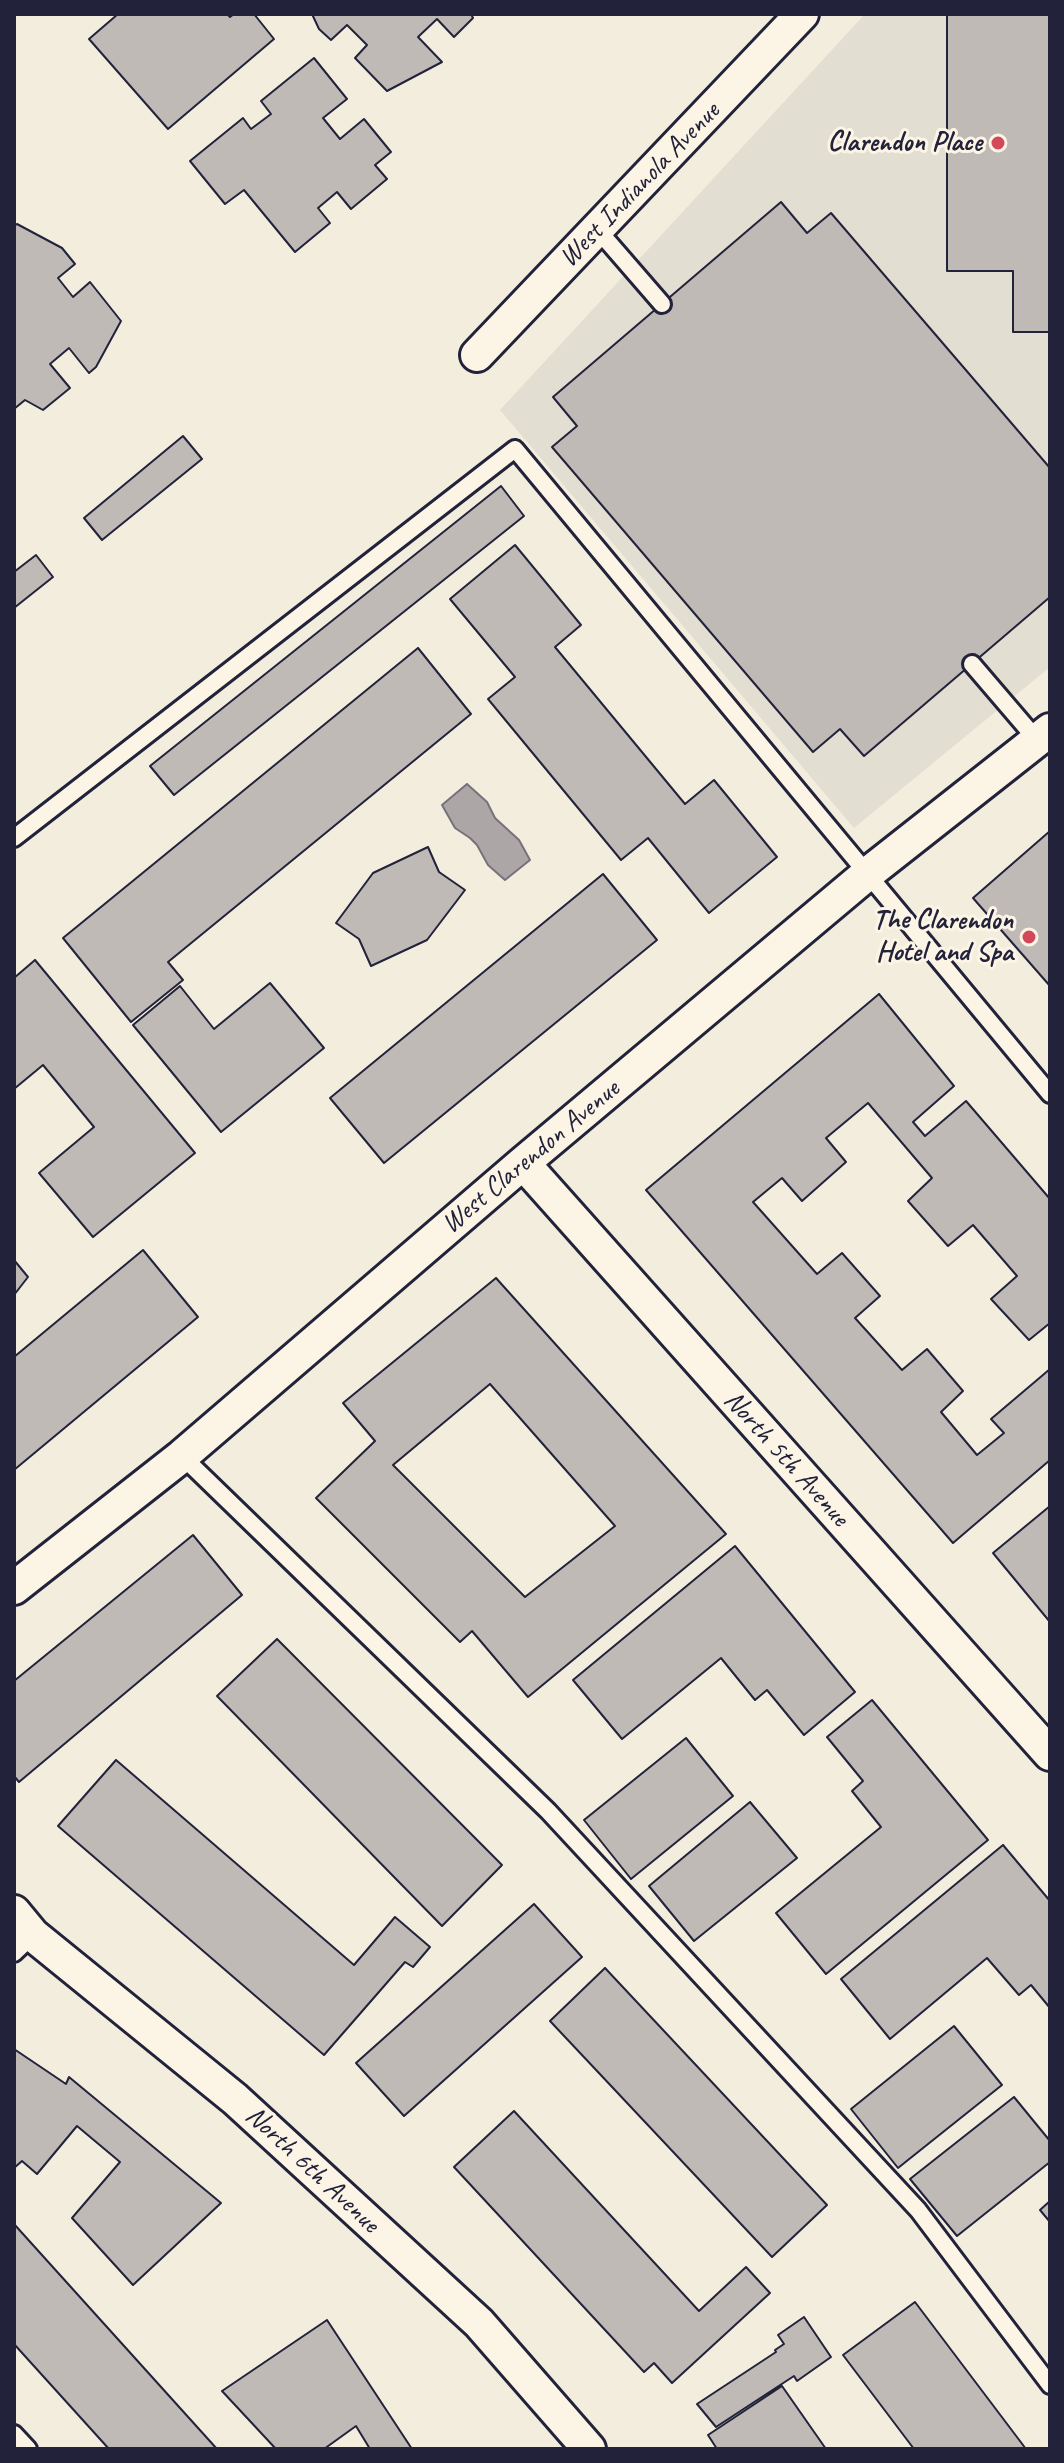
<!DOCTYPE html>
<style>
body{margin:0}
#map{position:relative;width:1064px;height:2463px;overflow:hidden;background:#f3edde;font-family:Caveat,sans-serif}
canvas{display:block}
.frame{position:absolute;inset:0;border:16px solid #22223b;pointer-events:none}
</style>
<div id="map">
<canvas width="1064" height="2463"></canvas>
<div class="frame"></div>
</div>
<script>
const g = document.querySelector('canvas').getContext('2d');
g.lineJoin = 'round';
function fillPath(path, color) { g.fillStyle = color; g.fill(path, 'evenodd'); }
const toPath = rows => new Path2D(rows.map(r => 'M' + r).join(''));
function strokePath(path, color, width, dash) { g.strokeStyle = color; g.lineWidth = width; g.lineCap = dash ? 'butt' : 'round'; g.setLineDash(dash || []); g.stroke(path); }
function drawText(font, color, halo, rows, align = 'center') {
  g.font = font + ' Caveat,sans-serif'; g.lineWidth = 6; g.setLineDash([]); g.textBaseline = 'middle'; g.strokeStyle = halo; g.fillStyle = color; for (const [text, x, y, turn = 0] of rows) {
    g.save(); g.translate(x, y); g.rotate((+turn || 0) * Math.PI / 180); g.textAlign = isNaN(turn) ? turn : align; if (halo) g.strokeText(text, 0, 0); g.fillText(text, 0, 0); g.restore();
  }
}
fillPath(toPath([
 [865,14,1050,14,1050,667,854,828,500,410]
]), '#e3ded2');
const water = toPath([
 [467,784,487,802,495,818,519,840,530,860,505,880,488,865,477,845,470,838,455,828,442,805,467,784]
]);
fillPath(water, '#aca7a6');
strokePath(water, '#75727b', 2);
const building = toPath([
 [118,14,227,14,230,17,234,14,254,14,274,39,168,129,89,39,118,14],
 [312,14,471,14,473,18,454,37,437,19,418,37,442,62,387,91,355,58,367,45,347,25,331,40,319,29,312,14],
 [947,14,1050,14,1050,332,1013,332,1013,271,947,271,947,14],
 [314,58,347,99,323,118,340,139,364,119,391,152,375,165,387,179,351,209,337,192,318,208,330,223,295,252,244,190,225,204,190,161,243,118,251,129,271,114,261,101,314,58],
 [781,202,807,233,831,213,1050,468,1050,597,864,756,840,729,813,752,552,447,577,426,553,397,781,202],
 [17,224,62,248,75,264,58,278,73,297,90,282,121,321,96,367,89,373,69,348,50,364,70,388,43,410,25,400,14,409,14,226,17,224],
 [183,436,202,459,102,540,84,518,183,436],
 [501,486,524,516,174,795,150,766,501,486],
 [515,545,581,625,555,647,685,804,714,780,777,857,709,913,648,838,621,860,488,699,515,677,450,599,515,545],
 [36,555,53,577,14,608,14,572,36,555],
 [418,648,471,714,168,962,183,980,131,1022,63,938,418,648],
 [1050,831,1050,986,973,898,1050,831],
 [428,847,439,872,465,890,427,940,371,966,359,939,336,923,373,873,428,847],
 [603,874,657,940,384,1163,330,1098,603,874],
 [35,960,195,1153,93,1237,39,1173,94,1127,43,1065,14,1089,14,978,35,960],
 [270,983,324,1048,221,1132,133,1025,180,986,214,1029,270,983],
 [879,994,954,1086,913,1122,925,1136,966,1101,1050,1199,1050,1323,1029,1340,991,1299,1017,1276,973,1225,948,1246,908,1201,932,1178,868,1103,826,1138,846,1162,802,1201,782,1178,753,1202,817,1274,842,1253,880,1296,855,1318,902,1370,927,1349,963,1391,941,1412,977,1455,1004,1433,991,1419,1050,1369,1050,1460,953,1543,646,1190,879,994],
 [143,1250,198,1317,14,1470,14,1357,143,1250],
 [14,1260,28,1277,14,1295,14,1260],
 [496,1278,726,1534,528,1697,472,1631,460,1642,316,1498,375,1441,343,1403,496,1278],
 [490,1384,615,1526,525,1597,393,1465,490,1384],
 [1050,1506,1050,1622,993,1553,1050,1506],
 [193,1535,242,1595,19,1782,14,1776,14,1681,193,1535],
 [735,1546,855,1692,804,1735,767,1690,755,1700,721,1658,622,1739,573,1680,735,1546],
 [277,1639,502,1865,442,1926,217,1696,277,1639],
 [872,1700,988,1840,826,1974,776,1913,881,1827,852,1791,863,1781,827,1737,872,1700],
 [686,1738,733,1796,631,1879,584,1820,686,1738],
 [116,1760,354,1965,395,1917,430,1947,413,1967,405,1962,324,2055,58,1826,116,1760],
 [750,1802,797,1858,694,1941,649,1886,750,1802],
 [1003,1845,1050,1901,1050,2008,1031,1985,1019,1995,987,1958,890,2039,841,1979,1003,1845],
 [534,1904,582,1957,404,2116,356,2063,534,1904],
 [605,1968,827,2205,772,2257,550,2021,605,1968],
 [954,2026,1002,2085,898,2168,851,2109,954,2026],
 [14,2049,66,2084,69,2077,221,2203,133,2285,72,2218,120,2162,77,2126,37,2174,22,2161,14,2168,14,2049],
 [1014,2097,1050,2141,1050,2162,957,2236,910,2179,1014,2097],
 [514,2111,699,2311,746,2267,770,2293,672,2383,654,2363,644,2372,454,2167,514,2111],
 [1050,2201,1050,2222,1040,2210,1050,2201],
 [14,2224,217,2449,109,2449,14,2344,14,2224],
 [915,2302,1026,2449,914,2449,843,2355,915,2302],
 [804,2317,831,2357,797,2381,794,2376,716,2427,697,2404,776,2352,775,2350,784,2344,778,2335,804,2317],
 [327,2320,412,2449,370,2449,356,2426,324,2449,276,2449,222,2391,327,2320],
 [782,2386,826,2449,717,2449,708,2435,782,2386]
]);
fillPath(building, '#bfbab6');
strokePath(building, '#22223b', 2);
const lane = toPath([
 [597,229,662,304],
 [972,664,1037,740],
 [14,838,515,449,1050,1094],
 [182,1456,548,1811,918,2210,1050,2385],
 [14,1953,33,1935],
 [14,2434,28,2449]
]);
const street = toPath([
 [477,355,802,14],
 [523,1163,1050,1754],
 [14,1588,182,1456,523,1163,866,875,1050,730],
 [14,1912,33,1935,235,2099,479,2323,589,2449]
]);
strokePath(lane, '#22223b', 22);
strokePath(street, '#22223b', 38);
strokePath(lane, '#fcf5e5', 16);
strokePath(street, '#fcf5e5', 32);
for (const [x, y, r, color] of [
 [998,143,8,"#d1495b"],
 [1029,937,8,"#d1495b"]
]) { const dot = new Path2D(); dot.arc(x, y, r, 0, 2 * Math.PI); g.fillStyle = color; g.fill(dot); strokePath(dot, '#fcf5e5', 3); }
drawText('bold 28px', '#22223b', '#fcf5e5', [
 ["Clarendon Place",982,143],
 ["The Clarendon",1013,921],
 ["Hotel and Spa",1013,953]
], 'right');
drawText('28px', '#22223b', '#fcf5e5', [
 ["West Indianola Avenue",640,185,-46],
 ["West Clarendon Avenue",531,1157,-40],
 ["North 5th Avenue",786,1459,48],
 ["North 6th Avenue",312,2170,43]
]);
</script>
